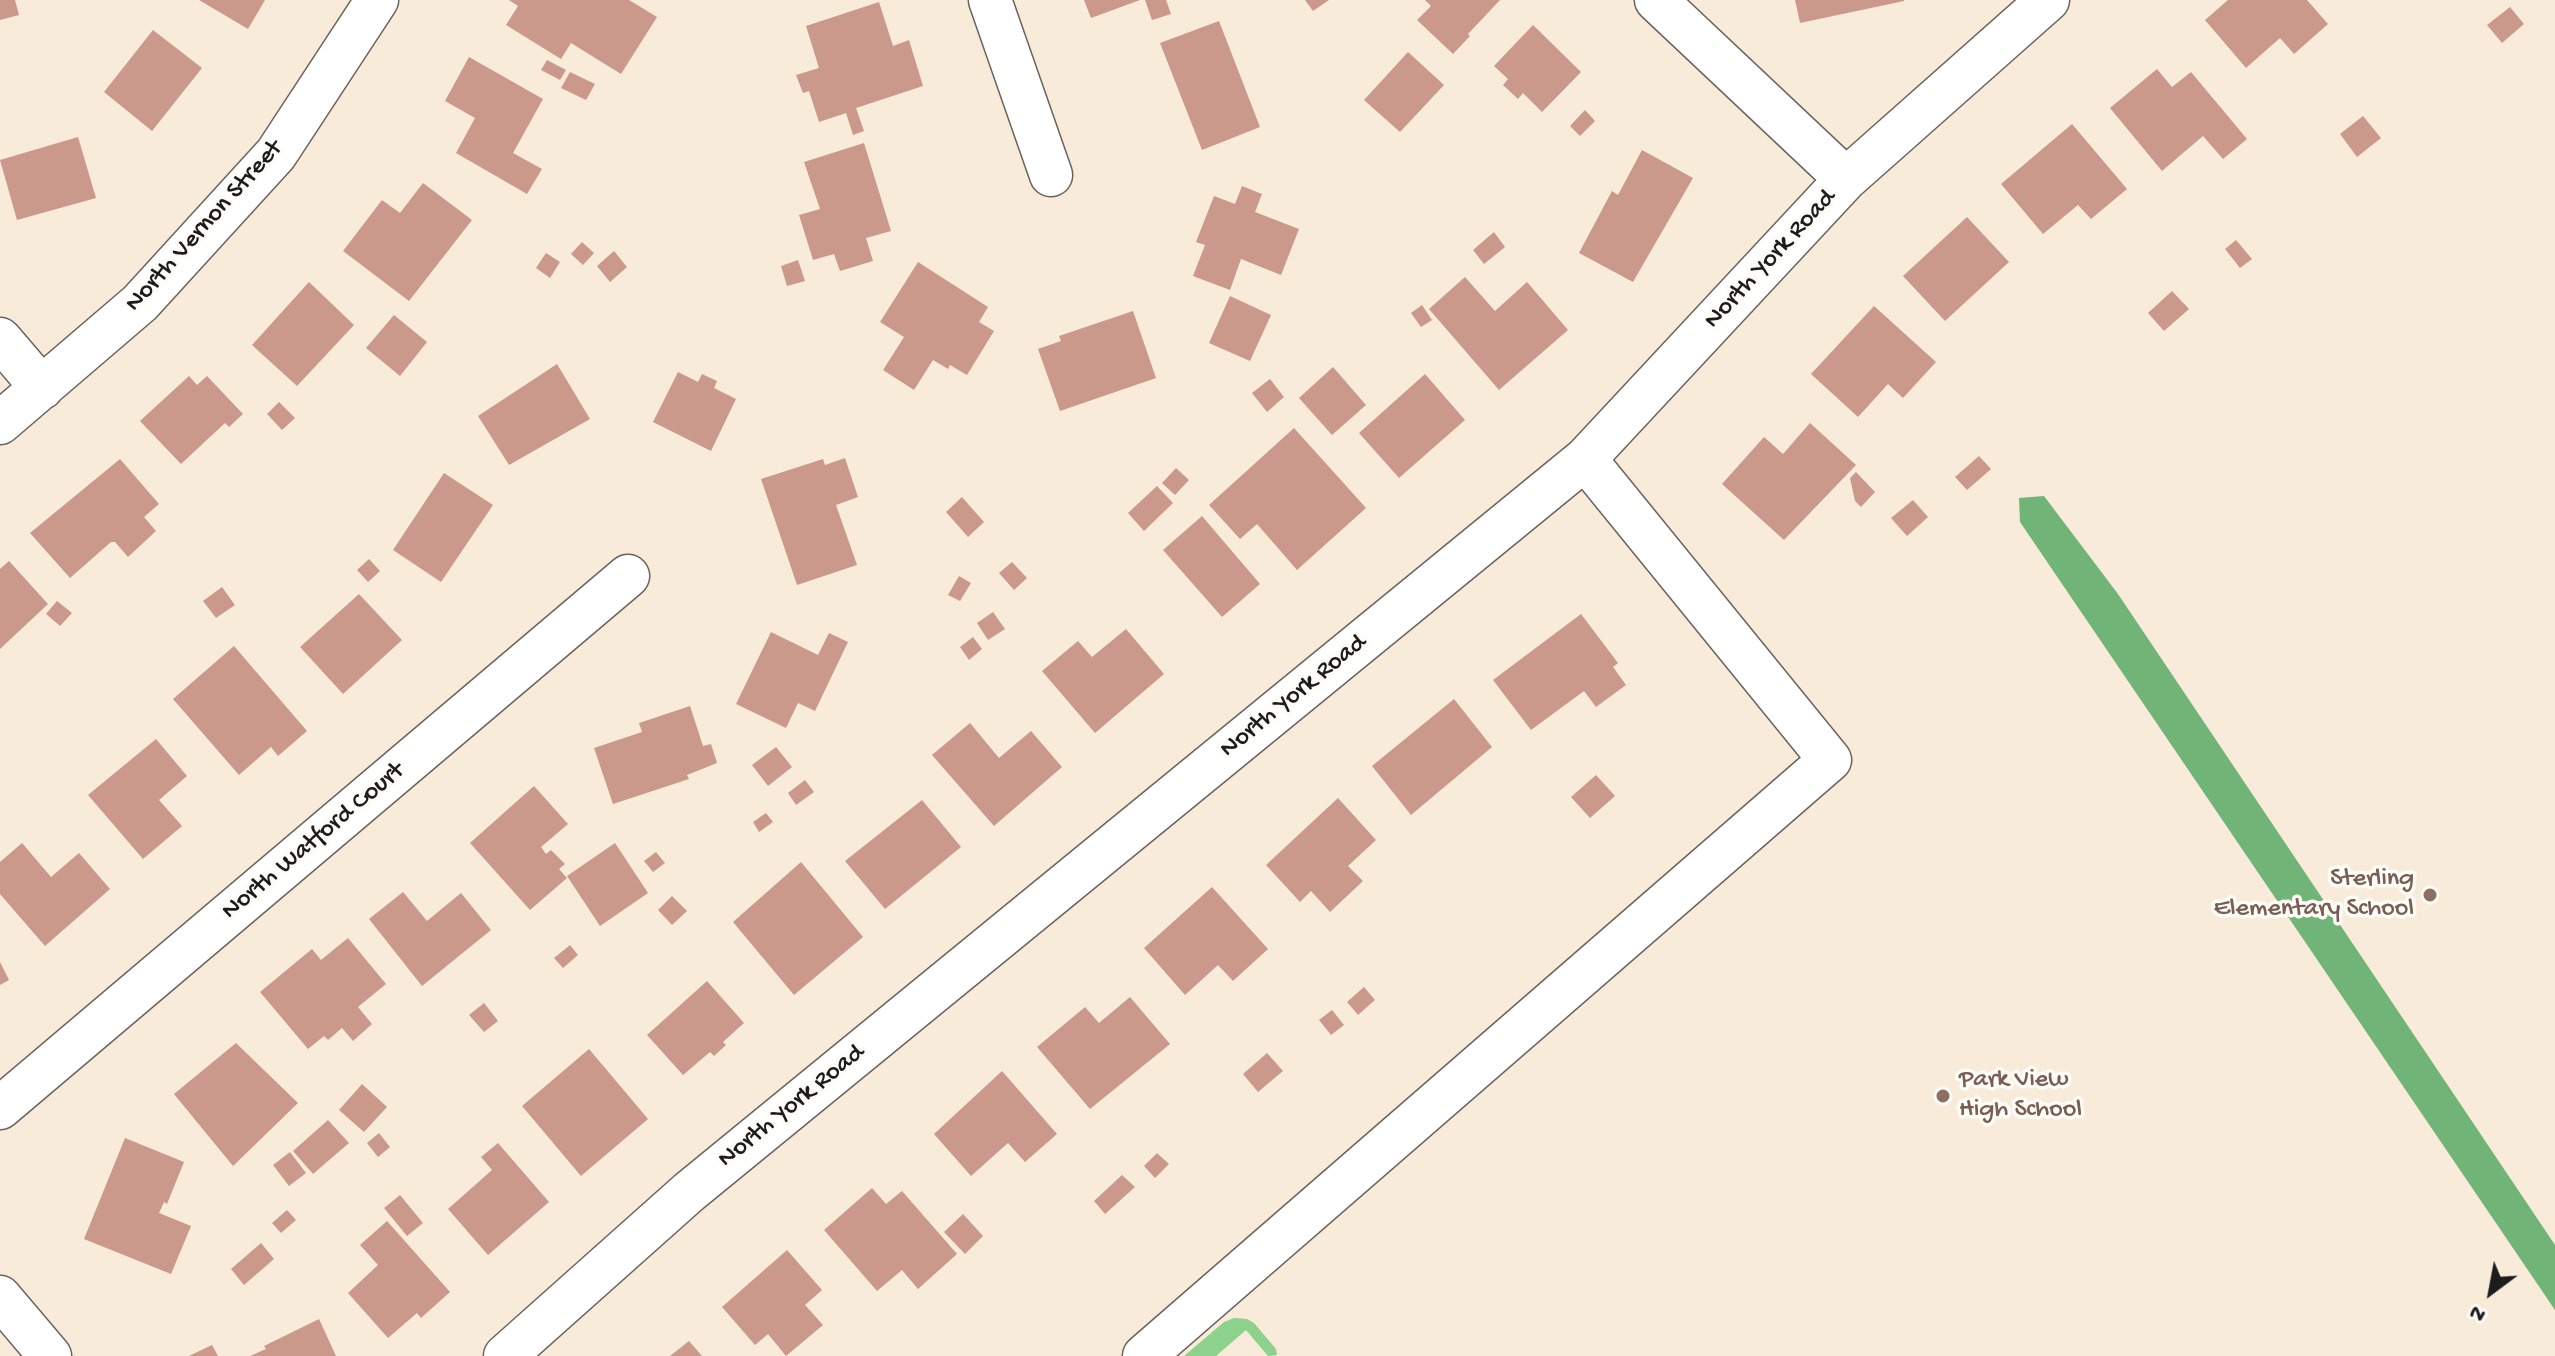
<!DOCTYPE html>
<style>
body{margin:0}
#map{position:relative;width:2555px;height:1356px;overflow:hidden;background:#f8ebd9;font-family:"Gochi Hand",sans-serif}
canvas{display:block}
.north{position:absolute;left:2451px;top:1252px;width:80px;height:80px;-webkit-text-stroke:6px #fdfcf7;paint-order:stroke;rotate:212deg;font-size:22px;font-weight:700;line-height:32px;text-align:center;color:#1c1c1c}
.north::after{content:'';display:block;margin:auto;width:28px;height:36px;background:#1c1c1c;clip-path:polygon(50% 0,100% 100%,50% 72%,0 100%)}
</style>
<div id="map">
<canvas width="2555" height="1356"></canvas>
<div class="north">N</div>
</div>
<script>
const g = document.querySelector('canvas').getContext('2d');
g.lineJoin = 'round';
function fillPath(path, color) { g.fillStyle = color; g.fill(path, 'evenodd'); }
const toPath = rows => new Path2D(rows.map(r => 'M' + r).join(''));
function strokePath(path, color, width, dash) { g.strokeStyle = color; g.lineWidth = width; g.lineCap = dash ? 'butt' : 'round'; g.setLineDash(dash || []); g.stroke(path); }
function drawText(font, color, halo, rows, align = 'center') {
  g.font = font + ' "Gochi Hand",sans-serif'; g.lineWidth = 7; g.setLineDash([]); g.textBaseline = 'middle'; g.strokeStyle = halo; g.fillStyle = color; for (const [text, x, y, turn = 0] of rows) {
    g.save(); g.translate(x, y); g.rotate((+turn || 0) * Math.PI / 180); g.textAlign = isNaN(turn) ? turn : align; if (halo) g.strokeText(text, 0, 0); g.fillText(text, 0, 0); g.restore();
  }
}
fillPath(toPath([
 [1234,1318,1247,1319,1254,1323,1276,1349,1277,1355,1268,1356,1246,1330,1216,1356,1184,1356,1224,1322]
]), '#8cd28c');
fillPath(toPath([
 [2044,496,2118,594,2555,1245,2555,1310,2020,522,2019,498]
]), '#71b478');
fillPath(toPath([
 [0,0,15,0,19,15,0,20],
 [199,0,265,0,248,29],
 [509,0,629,0,657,17,621,74,571,43,561,59,506,25,518,6],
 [1084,0,1140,0,1091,18],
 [1145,0,1166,0,1171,14,1152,20],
 [1305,0,1329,0,1313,11],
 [1425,0,1500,0,1468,34,1470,36,1453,54,1417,20,1431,6],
 [1795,0,1904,0,1904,1,1800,23],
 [2228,0,2307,0,2328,24,2294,54,2280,38,2246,68,2205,20],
 [879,2,893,46,909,40,923,86,856,108,864,131,853,135,846,113,819,122,809,91,803,93,796,75,819,68,806,26],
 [2510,7,2524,24,2502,43,2487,25],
 [1219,21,1260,127,1202,150,1160,43],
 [1533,25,1581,72,1542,112,1523,93,1518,99,1503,85,1508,79,1494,66],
 [153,30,202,68,152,131,104,92],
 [1408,52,1444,85,1400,132,1364,100],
 [469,57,543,99,513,153,542,169,527,194,456,153,475,118,445,101],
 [547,60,566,70,560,80,541,70],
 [2157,69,2172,87,2191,72,2247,139,2223,159,2203,136,2162,171,2110,108],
 [570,72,595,84,586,100,561,88],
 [1585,110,1595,121,1580,136,1570,126],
 [2363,116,2381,138,2357,157,2340,134],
 [2072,124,2127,189,2091,219,2078,205,2043,234,2001,184],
 [78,137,96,198,17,220,0,160],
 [864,143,891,231,866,238,873,261,840,271,834,254,813,260,799,215,820,209,804,162],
 [1642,150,1693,178,1633,282,1579,253,1612,191,1618,195],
 [423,183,472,220,409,301,343,251,382,200,400,213],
 [1242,186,1262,194,1255,212,1299,229,1281,275,1241,259,1230,290,1193,276,1205,245,1196,242,1214,196,1235,204],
 [1967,217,2009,262,1945,321,1903,276],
 [1494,232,1505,247,1484,264,1473,250],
 [2236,240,2252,259,2240,268,2225,249],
 [582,242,594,253,583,265,571,254],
 [614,251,627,267,610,282,597,266],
 [546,253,560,262,550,278,536,268],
 [798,260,805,281,787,286,781,266],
 [918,262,988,307,979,322,994,331,967,375,950,365,948,369,933,360,914,390,883,370,904,337,880,322],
 [1465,277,1495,311,1527,282,1568,330,1499,390,1429,309],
 [309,282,354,325,297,386,252,345],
 [2172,291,2189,309,2164,331,2148,313],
 [1230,296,1271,315,1250,361,1209,343],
 [1422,305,1432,320,1421,327,1411,313],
 [1874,306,1936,362,1903,398,1888,384,1858,417,1811,374],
 [1133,311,1156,378,1060,411,1038,349,1061,341,1059,336],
 [394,315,427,342,400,376,366,348],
 [557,364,590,419,509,465,478,416],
 [1333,367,1366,405,1332,435,1299,398],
 [678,372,698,382,702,374,717,381,714,388,736,399,711,451,653,422],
 [1425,374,1465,420,1399,478,1359,433],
 [189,376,197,385,207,376,243,414,229,427,225,423,181,464,140,421],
 [1270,379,1284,397,1267,412,1252,393],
 [279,402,295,418,282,430,267,414],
 [1810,423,1856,465,1784,540,1722,484,1764,437,1783,454],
 [1294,428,1366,508,1297,570,1257,524,1240,539,1209,505],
 [1979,456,1991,469,1967,490,1955,477],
 [845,458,858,497,836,505,857,565,797,585,761,479,823,459,825,465],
 [120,459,159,504,144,517,156,531,128,557,115,542,111,542,70,578,30,533],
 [1176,468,1189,480,1175,495,1162,483],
 [1856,472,1875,492,1861,507,1855,501,1850,478],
 [444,473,493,505,441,582,393,550],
 [1157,486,1173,503,1144,531,1128,513],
 [962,497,984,522,968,537,946,512],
 [1913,500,1928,517,1907,536,1891,518],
 [1202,516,1260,584,1222,617,1163,550],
 [369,559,380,571,368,582,357,570],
 [9,561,48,604,0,649,0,569],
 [1012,562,1027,578,1014,590,999,573],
 [959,576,971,583,960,601,948,595],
 [222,587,235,605,216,618,203,601],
 [359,594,402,640,343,694,300,647],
 [57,601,72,613,60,626,46,614],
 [993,612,1005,629,988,640,977,623],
 [1581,614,1618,663,1613,667,1626,685,1596,707,1584,691,1531,730,1493,680],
 [1126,629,1164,674,1095,733,1042,671,1078,641,1092,657],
 [771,632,818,655,829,633,848,642,815,711,798,703,786,728,736,704],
 [973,637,982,649,969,660,960,647],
 [234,646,307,731,278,756,271,747,239,775,173,699],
 [1454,699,1492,747,1411,815,1372,766],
 [690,706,703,746,711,744,717,763,687,775,689,779,613,804,594,748,642,732,639,723],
 [970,723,999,758,1031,731,1062,767,994,826,932,755],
 [156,739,187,776,159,800,182,826,143,859,88,795],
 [776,747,792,767,768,786,752,765],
 [1596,775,1615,796,1590,818,1571,797],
 [805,780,814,792,796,805,788,793],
 [534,786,568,824,541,847,546,854,551,850,565,864,559,869,567,878,530,910,470,843],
 [1338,798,1376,840,1348,866,1363,881,1330,912,1311,891,1300,902,1266,865],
 [922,800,961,847,885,909,845,861],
 [766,813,773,822,759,832,753,822],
 [22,843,51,877,79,853,110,889,45,946,0,894,0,862],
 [615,843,648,893,600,926,567,876],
 [656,852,665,863,653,872,644,861],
 [801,862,863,937,794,995,733,922],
 [1212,887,1268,949,1233,981,1218,965,1185,995,1144,948],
 [403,892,427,921,461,893,491,930,422,986,369,919],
 [672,896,687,911,672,925,658,910],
 [348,938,386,984,358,1007,372,1024,353,1041,342,1028,328,1040,324,1036,308,1049,260,992,312,949,321,960],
 [570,945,578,955,563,968,554,958],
 [0,962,9,980,0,985],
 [707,981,744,1023,723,1042,726,1045,714,1056,710,1052,683,1075,647,1035],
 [1364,987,1375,1000,1358,1015,1347,1002],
 [1130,997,1170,1044,1090,1109,1037,1047,1085,1007,1099,1023],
 [484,1003,498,1021,484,1032,469,1015],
 [1332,1010,1344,1025,1331,1035,1319,1020],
 [236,1043,298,1103,233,1166,174,1094],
 [589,1049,648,1119,581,1176,522,1106],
 [1267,1053,1283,1071,1258,1092,1243,1074],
 [1002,1071,1057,1134,1025,1162,1008,1143,971,1176,934,1134],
 [362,1084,387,1107,364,1132,339,1110],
 [328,1120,349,1143,313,1174,293,1151],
 [379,1133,390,1147,378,1157,367,1143],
 [125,1138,184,1162,167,1204,164,1202,159,1213,191,1226,171,1274,84,1239],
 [498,1143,549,1202,488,1255,448,1209,492,1170,481,1157],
 [290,1152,306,1173,289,1186,273,1165],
 [1157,1153,1169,1164,1155,1178,1144,1166],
 [1122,1175,1135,1187,1105,1214,1094,1201],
 [872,1188,886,1204,902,1191,957,1254,918,1289,902,1270,877,1291,824,1230],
 [400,1195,423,1223,407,1236,384,1208],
 [287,1210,296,1220,281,1233,272,1223],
 [963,1214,983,1236,965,1254,944,1232],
 [387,1221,450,1292,421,1318,417,1313,388,1338,348,1293,378,1265,360,1245],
 [261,1243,274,1259,244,1285,231,1269],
 [787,1250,822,1290,805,1305,823,1325,786,1356,768,1334,755,1345,722,1307],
 [319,1319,336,1356,250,1356,266,1349,264,1346],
 [689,1341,702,1356,670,1356],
 [212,1345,218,1356,189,1356]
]), '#ca998b');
const street = toPath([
 [990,0,1051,175],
 [1656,0,1846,179],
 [0,339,42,388],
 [0,423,140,303,276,154,377,0],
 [0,1108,628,576],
 [0,1297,50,1356],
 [505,1356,689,1192,1585,459,1846,179,2048,0],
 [1144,1356,1830,760,1585,459]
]);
strokePath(street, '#69645e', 45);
strokePath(street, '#fff', 42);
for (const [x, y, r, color] of [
 [2430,895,8,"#8d6e63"],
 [1943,1096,8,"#8d6e63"]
]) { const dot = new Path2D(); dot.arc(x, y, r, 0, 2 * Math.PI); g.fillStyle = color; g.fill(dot); strokePath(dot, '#fdfcf7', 3); }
drawText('26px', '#1c1c1c', '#fdfcf7', [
 ["North Vernon Street",205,227,-48],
 ["North York Road",1771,260,-47],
 ["North York Road",1294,697,-39],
 ["North Watford Court",314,842,-40],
 ["North York Road",792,1107,-39]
]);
drawText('26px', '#785e54', '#fdfcf7', [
 ["Sterling",2414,880],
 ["Elementary School",2414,910],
 ["Park View",1959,1081,"left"],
 ["High School",1959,1111,"left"]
], 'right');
</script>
